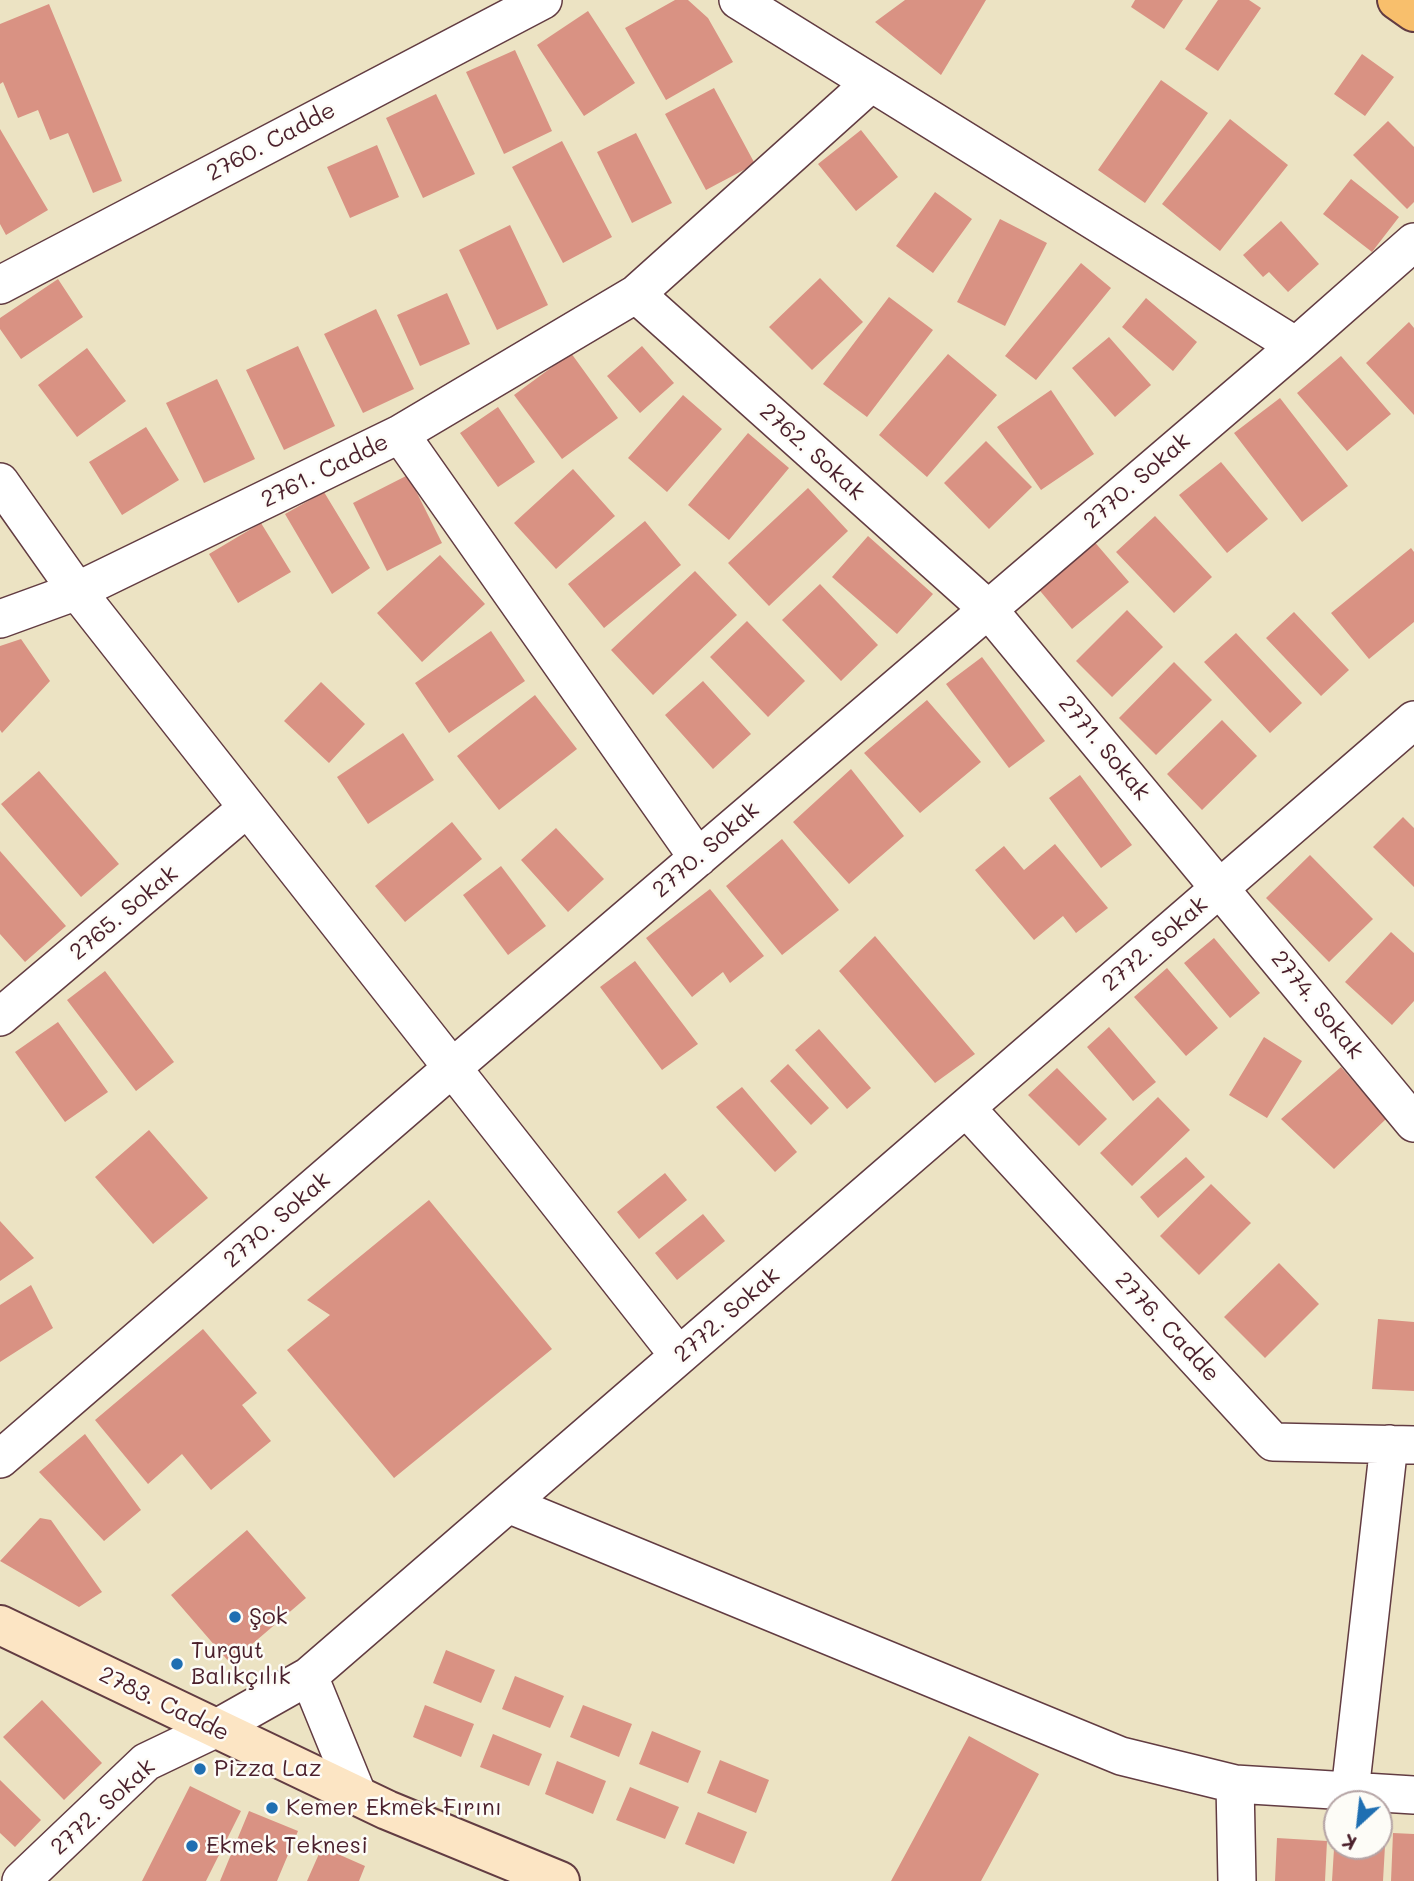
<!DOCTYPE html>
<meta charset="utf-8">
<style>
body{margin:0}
#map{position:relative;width:1414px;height:1881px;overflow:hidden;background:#ece3c3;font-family:Mali,sans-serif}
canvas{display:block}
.north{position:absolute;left:1323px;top:1790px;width:70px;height:70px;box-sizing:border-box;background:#fdfcf7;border:2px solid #b5a4a5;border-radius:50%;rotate:207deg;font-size:19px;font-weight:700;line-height:28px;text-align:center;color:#4a1f2b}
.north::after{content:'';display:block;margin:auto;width:24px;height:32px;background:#1f6fb2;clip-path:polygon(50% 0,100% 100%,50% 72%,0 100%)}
</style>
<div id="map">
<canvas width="1414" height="1881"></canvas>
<div class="north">K</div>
</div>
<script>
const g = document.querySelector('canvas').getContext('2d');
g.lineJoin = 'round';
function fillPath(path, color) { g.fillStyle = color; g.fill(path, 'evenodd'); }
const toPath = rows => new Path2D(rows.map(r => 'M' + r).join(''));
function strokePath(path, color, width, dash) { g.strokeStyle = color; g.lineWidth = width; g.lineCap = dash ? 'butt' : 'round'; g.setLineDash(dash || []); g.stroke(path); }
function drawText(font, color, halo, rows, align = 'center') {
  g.font = font + ' Mali,sans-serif'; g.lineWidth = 5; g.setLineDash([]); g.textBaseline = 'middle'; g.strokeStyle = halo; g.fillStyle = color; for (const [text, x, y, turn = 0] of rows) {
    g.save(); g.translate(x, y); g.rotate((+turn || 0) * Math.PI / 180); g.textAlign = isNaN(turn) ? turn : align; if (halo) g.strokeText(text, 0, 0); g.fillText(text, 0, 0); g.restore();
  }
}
fillPath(toPath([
 [675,0,688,0,708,18,733,62,666,100,625,28],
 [905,0,986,0,941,75,875,22],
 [1135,0,1183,0,1164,29,1131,7],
 [1218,0,1249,0,1261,8,1218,71,1185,49],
 [49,4,122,181,93,193,68,133,50,140,38,110,18,118,3,82,0,84,0,24],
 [588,11,635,83,584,116,537,45],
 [515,50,552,131,504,154,466,72],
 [1362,54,1394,77,1365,116,1334,94],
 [1161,80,1208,113,1145,203,1098,170],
 [714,88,755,164,706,190,665,114],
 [436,94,475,174,423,198,386,118],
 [1230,119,1288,165,1220,251,1162,204],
 [1388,121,1414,147,1414,202,1407,209,1353,155],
 [0,129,48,210,6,235,0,224],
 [861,130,898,177,856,211,818,164],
 [636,133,672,203,632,223,597,152],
 [562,141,612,237,563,263,512,167],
 [377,145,399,197,350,218,327,167],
 [1351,179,1399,217,1372,252,1323,214],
 [935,192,972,219,933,273,896,246],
 [1000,219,1047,243,1005,326,957,302],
 [1281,221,1319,264,1288,292,1269,272,1263,277,1243,255],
 [510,225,548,305,497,330,459,250],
 [1081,263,1111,288,1036,380,1005,356],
 [820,278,863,322,812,370,769,327],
 [58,279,83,317,21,359,0,329,0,318],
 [447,293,470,344,420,366,397,315],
 [889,297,933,330,867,417,823,384],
 [1146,298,1197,342,1173,371,1122,327],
 [376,309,414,389,363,413,324,334],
 [1409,322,1414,328,1414,415,1366,363],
 [1109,337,1151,385,1115,417,1072,368],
 [298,346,335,426,284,450,246,370],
 [642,346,674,383,640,413,607,376],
 [87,348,126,401,77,437,38,385],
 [571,353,618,418,562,459,514,395],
 [948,354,997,395,927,477,879,435],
 [1341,356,1391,414,1347,451,1297,393],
 [217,379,255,459,204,483,166,403],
 [1051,390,1094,454,1041,490,997,427],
 [683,395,722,429,667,492,628,458],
 [1280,398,1348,486,1302,522,1234,433],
 [498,407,535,462,498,487,460,433],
 [146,427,179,480,122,515,89,462],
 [748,433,789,468,729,540,688,505],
 [986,441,1032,487,989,529,944,483],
 [1221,462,1268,519,1227,553,1179,495],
 [573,469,615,516,556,569,514,523],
 [408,475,442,543,387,571,353,503],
 [808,488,848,531,769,606,728,563],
 [324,492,370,568,332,594,285,514],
 [1155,516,1212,577,1174,613,1116,552],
 [645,521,681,565,604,628,568,584],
 [261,523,291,572,238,603,209,554],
 [868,536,933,594,897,634,832,577],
 [1092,539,1129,582,1072,629,1036,586],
 [1411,548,1414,552,1414,622,1369,659,1331,613],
 [440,555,485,604,422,662,377,613],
 [695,571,737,615,653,695,611,650],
 [820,584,878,645,841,681,782,620],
 [1127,610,1163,647,1112,697,1076,661],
 [1294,612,1349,670,1321,696,1266,638],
 [747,621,805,681,768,717,710,657],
 [491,631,525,681,449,733,415,683],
 [1236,633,1302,703,1270,733,1204,662],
 [21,639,50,681,2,733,0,730,0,646],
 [982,657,1045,741,1009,768,946,684],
 [1174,662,1212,700,1156,755,1119,718],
 [703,681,751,734,713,769,665,715],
 [321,682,365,724,329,763,284,721],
 [535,695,577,749,499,810,457,756],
 [927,700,981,762,920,813,864,753],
 [1222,720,1257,756,1202,810,1167,774],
 [403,733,434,780,368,824,337,777],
 [851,769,904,836,849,884,793,822],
 [39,771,119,864,81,897,1,804],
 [1080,775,1132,845,1101,868,1049,798],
 [1403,817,1414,828,1414,887,1373,847],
 [452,822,482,859,405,922,375,886],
 [556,828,604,879,568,912,521,860],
 [782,839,839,910,782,955,726,886],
 [1055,844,1108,908,1076,933,1063,916,1034,940,975,870,1004,846,1024,870],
 [0,851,66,926,25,962,0,934],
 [1310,855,1373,919,1329,962,1266,898],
 [501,866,546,926,508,955,463,895],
 [710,889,764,956,730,983,723,972,692,997,646,938],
 [1391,932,1414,953,1414,1001,1392,1025,1345,982],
 [875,936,975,1054,935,1083,839,971],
 [1214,938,1260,993,1230,1018,1184,963],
 [635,961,698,1044,662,1070,600,987],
 [1167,968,1218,1028,1186,1056,1134,997],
 [105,971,174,1062,136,1091,67,1000],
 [58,1022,108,1092,65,1122,15,1052],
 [1109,1027,1156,1082,1133,1101,1087,1047],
 [819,1029,871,1088,847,1109,795,1050],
 [1264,1037,1302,1061,1267,1118,1229,1095],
 [788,1064,829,1108,811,1125,770,1081],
 [1341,1067,1386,1119,1334,1169,1281,1119],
 [1057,1068,1107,1119,1079,1146,1028,1095],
 [742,1087,797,1152,775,1172,716,1107],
 [1158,1097,1190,1130,1132,1186,1100,1153],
 [149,1130,208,1198,153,1244,95,1177],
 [1186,1157,1205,1177,1158,1218,1140,1197],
 [665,1173,687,1200,639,1239,617,1212],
 [1211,1184,1251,1223,1199,1275,1160,1236],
 [429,1200,552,1349,394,1478,287,1350,330,1315,307,1300],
 [703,1214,725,1241,677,1280,655,1253],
 [0,1221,34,1258,0,1281],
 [1279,1263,1319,1304,1265,1358,1224,1317],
 [31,1285,53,1328,0,1362,0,1305],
 [1378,1319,1414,1322,1414,1391,1372,1389],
 [203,1329,257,1393,242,1405,271,1441,211,1490,182,1454,148,1484,95,1420],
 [85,1434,141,1510,104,1541,39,1472],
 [40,1518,51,1520,102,1592,79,1607,0,1561],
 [247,1530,306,1598,230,1663,171,1595],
 [446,1650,495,1670,481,1703,433,1683],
 [515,1676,564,1696,550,1728,502,1709],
 [42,1700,102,1763,64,1800,3,1737],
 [425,1705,474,1724,461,1757,413,1737],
 [583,1705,632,1724,619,1757,570,1737],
 [652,1731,701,1751,688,1783,639,1764],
 [493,1734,542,1754,529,1786,480,1767],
 [969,1736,1039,1774,981,1881,891,1881],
 [720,1760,769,1780,756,1813,707,1793],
 [557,1761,606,1781,593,1814,545,1794],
 [0,1780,41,1820,15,1847,0,1833],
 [190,1786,241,1811,206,1881,142,1881],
 [630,1787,679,1807,665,1839,616,1820],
 [249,1811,298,1831,277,1881,220,1881],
 [698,1812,747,1832,734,1864,685,1844],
 [1379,1827,1386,1828,1383,1881,1332,1881,1335,1833,1337,1833,1337,1846,1379,1846],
 [1393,1833,1414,1834,1414,1881,1391,1881],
 [1277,1838,1327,1841,1325,1881,1275,1881],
 [322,1847,365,1866,359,1881,307,1881]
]), '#d99283');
const street = toPath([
 [738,0,1296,346],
 [0,285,543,0],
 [636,294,988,609,1414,1123],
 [400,434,698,858],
 [0,482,77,591,679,1356],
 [0,619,77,591,400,434,636,294,871,83],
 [0,1017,247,808],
 [966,1108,1273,1442,1414,1445],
 [0,1459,452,1068,1296,346,1414,242],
 [508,1504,1121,1756,1235,1784,1414,1795],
 [309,1676,358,1796],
 [1235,1784,1237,1881],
 [1350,1792,1389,1444],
 [21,1881,146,1762,215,1729,309,1676,1414,720]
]);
const secondary = toPath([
 [0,1625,387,1810,560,1881]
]);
const primary = toPath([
 [1397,0,1414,12]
]);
strokePath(street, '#623c42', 40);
strokePath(secondary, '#623c42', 42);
strokePath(primary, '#623c42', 42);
strokePath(street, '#fff', 37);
strokePath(secondary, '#fce5c4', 38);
strokePath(primary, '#f8bf6c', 38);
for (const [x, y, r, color] of [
 [235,1617,7,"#1f6fb2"],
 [177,1664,7,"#1f6fb2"],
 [200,1769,7,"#1f6fb2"],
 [272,1808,7,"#1f6fb2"],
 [192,1846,7,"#1f6fb2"]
]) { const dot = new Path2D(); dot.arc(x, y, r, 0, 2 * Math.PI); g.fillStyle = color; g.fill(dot); strokePath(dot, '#fdfcf7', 2.5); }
drawText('23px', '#4a1f2b', '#fdfcf7', [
 ["2760. Cadde",271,142,-28],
 ["2762. Sokak",812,452,42],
 ["2761. Cadde",325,471,-26],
 ["2770. Sokak",1137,481,-41],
 ["2771. Sokak",1104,748,50],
 ["2770. Sokak",706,850,-41],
 ["2765. Sokak",124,913,-40],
 ["2772. Sokak",1155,944,-41],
 ["2774. Sokak",1317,1005,51],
 ["2770. Sokak",277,1220,-41],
 ["2772. Sokak",727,1315,-41],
 ["2776. Cadde",1167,1327,47],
 ["2783. Cadde",164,1704,26],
 ["2772. Sokak",103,1807,-42]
]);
drawText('23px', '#4a1f2b', '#fdfcf7', [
 ["Şok",249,1617],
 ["Turgut",191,1651],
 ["Balıkçılık",191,1677],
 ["Pizza Laz",214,1769],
 ["Kemer Ekmek Fırını",286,1808],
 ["Ekmek Teknesi",206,1846]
], 'left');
</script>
